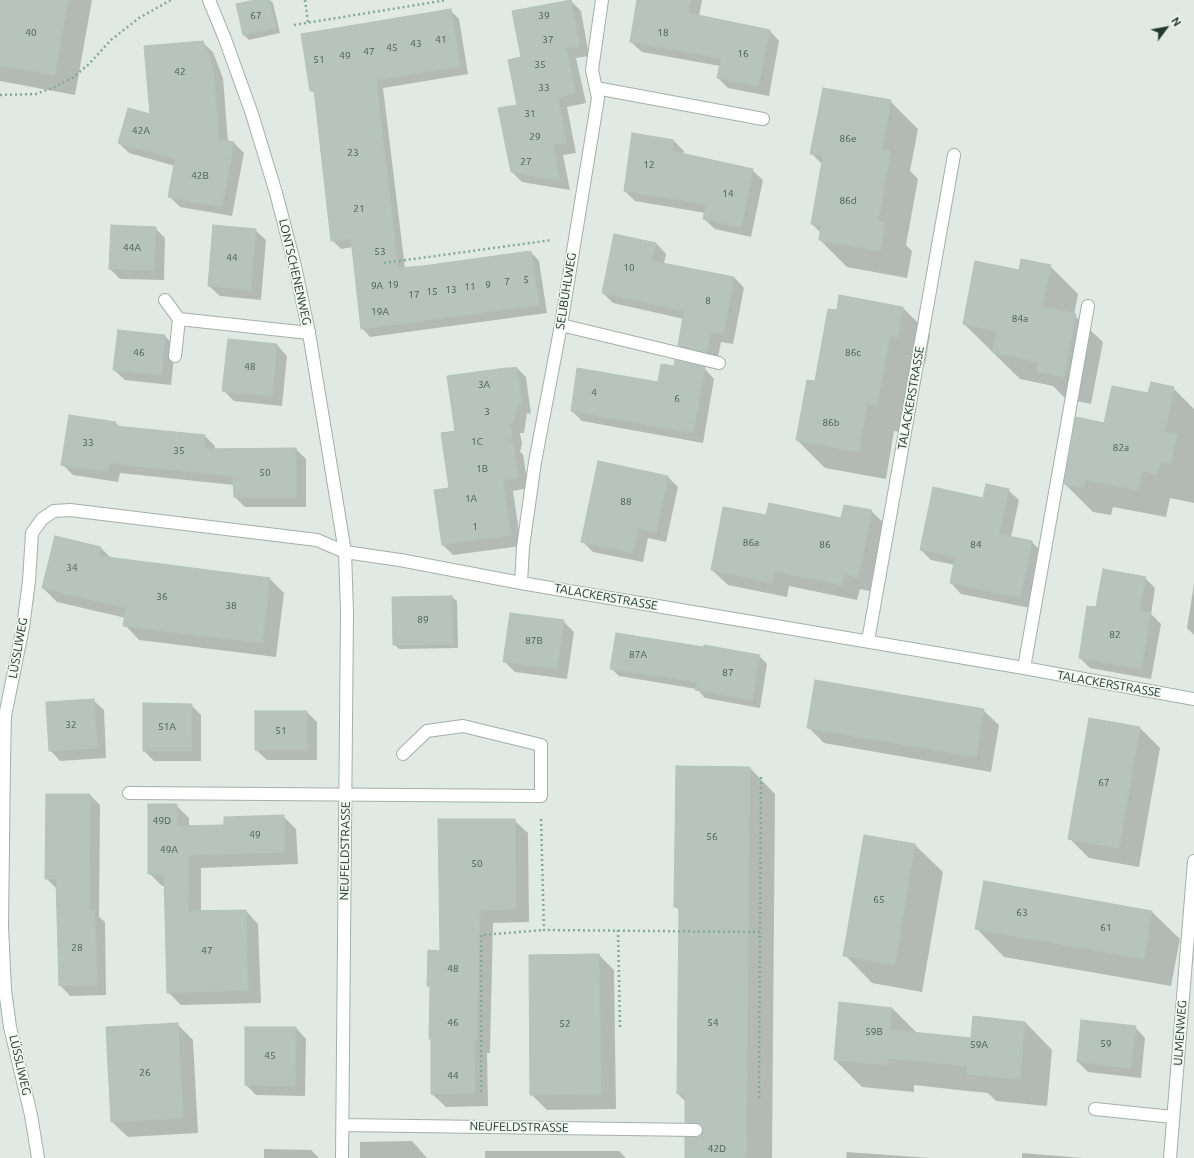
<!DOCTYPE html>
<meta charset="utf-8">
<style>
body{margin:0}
#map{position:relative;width:1194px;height:1158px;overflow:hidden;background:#e0e9e4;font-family:Ubuntu,sans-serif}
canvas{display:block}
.north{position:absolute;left:1146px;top:8px;width:40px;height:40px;-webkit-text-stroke:3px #f0f6f2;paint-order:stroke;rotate:58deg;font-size:11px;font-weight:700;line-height:16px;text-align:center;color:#223830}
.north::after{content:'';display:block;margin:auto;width:14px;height:18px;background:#223830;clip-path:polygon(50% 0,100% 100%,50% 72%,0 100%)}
</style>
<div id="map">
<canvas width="1194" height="1158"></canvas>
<div class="north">N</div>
</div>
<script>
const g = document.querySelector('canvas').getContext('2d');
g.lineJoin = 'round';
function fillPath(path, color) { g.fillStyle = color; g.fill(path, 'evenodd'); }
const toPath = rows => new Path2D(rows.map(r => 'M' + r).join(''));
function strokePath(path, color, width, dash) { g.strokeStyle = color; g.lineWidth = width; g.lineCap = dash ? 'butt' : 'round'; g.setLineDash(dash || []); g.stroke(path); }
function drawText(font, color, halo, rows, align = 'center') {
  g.font = font + ' Ubuntu,sans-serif'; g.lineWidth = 3.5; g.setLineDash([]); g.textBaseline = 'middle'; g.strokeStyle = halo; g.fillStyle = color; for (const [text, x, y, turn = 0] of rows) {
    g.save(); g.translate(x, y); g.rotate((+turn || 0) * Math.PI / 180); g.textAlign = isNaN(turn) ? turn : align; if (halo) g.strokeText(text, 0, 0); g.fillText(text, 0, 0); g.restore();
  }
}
fillPath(toPath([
 [0,0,92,0,75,95,0,81],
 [259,0,270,0,273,3,280,33,249,40,244,35,237,5],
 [638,0,702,0,699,16,769,30,779,41,769,96,728,88,718,78,720,66,642,52,631,42],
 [571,1,581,11,589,56,576,58,586,103,567,107,576,153,563,155,570,190,522,182,512,172,522,58],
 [451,11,459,19,468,74,383,88,405,268,531,252,539,261,547,313,370,337,362,328,353,247,341,249,332,240,315,94,311,90],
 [202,42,213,52,223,78,228,142,234,143,244,153,232,216,180,207,169,196,175,166,129,153,119,143,151,115],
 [890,101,918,129,910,171,918,179,906,245,912,251,907,278,847,267,820,240,821,233,812,224,823,165,811,153],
 [674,141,684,151,683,155,752,170,763,180,751,237,715,229,704,219,705,213,635,201,625,191],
 [155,228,165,238,164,280,120,279,110,269],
 [255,230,266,240,261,300,220,296,209,286],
 [656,243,666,254,664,264,734,277,744,288,733,344,721,342,717,362,689,355,679,345,684,319,613,303,603,293],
 [1050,266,1078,294,1074,315,1103,342,1091,404,1066,399,1053,386,1020,379,964,324,1019,271],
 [903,308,930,335,925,364,917,362,905,433,894,431,886,479,825,468,797,440,816,383],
 [165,336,175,347,171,385,125,380,114,370],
 [277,345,287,356,282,406,234,401,223,390],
 [516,367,526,377,531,414,527,413,524,433,520,433,522,444,520,452,523,454,528,488,513,491,521,546,453,555,443,545,435,491,450,489,456,432,448,377],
 [675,367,704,368,714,379,703,443,582,421,572,411,659,383],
 [1173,388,1194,409,1194,503,1170,498,1166,517,1113,507,1111,515,1093,512,1065,484,1105,424,1149,395],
 [116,423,120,427,205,436,215,446,215,450,296,449,306,459,306,507,245,507,235,497,234,485,120,473,118,482,73,475,62,464],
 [667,476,678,487,666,542,648,538,643,562,593,552,582,541],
 [1008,490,1019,500,1011,537,1032,542,1042,552,1030,608,961,594,951,583,955,565,931,560,921,550,984,499],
 [871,511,887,526,873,592,860,589,857,600,789,586,787,597,728,585,712,570,842,519],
 [101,548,111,558,270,579,284,593,276,657,139,640,125,625,126,618,57,602,43,588],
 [1145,578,1155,588,1151,614,1161,624,1151,679,1090,668,1080,658,1097,609],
 [1194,584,1194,635,1187,628],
 [452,597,457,601,458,648,399,649,394,644,393,598],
 [563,621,574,632,567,679,515,672,504,661],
 [759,656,767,664,760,708,705,698,697,689,619,676,611,668],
 [93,700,104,710,106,758,60,761,50,750],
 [191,705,201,715,201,761,154,761,144,751],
 [983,710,999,725,991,772,824,743,808,727],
 [307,712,317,722,317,760,267,760,256,750],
 [1140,728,1160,748,1139,867,1089,858,1069,838],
 [750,768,775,794,772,1158,686,1158,701,1138,686,1122,686,1102,678,1094,680,911,675,906],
 [90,795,100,805,99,917,105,922,106,995,70,996,60,985,57,889,46,878],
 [176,805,189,818,189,827,225,826,283,816,296,829,298,864,201,868,201,912,246,911,258,924,261,1003,181,1005,168,992,166,886,162,886,149,873],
 [514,820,528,833,529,922,493,923,490,1053,487,1053,488,1106,446,1107,432,1094,432,1040,430,1038,431,988,428,985,441,952],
 [865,836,915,845,943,872,922,992,872,983,845,955],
 [984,882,1152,912,1180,939,1171,986,1004,957,977,929],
 [599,955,614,970,616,1109,547,1110,531,1094,530,956],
 [892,1008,917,1033,972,1039,1025,1022,1052,1050,1047,1106,996,1101,988,1093,958,1090,914,1085,914,1092,862,1087,835,1060],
 [177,1024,193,1040,198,1133,128,1137,112,1122],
 [1135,1027,1145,1038,1141,1078,1088,1072,1078,1062],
 [296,1028,306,1039,305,1096,256,1095,246,1085],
 [412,1141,427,1158,360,1158,360,1142],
 [264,1149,311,1150,319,1158,264,1158],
 [485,1151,619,1151,626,1158,485,1158],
 [847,1152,930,1158,846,1158],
 [1022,1153,1084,1158,1022,1158]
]), '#0003');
const building = toPath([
 [0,0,68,0,55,75,0,66,0,0],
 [255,0,269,0,276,28,243,35,236,4,255,0],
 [571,0,580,46,566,48,576,93,558,97,566,142,553,145,560,181,511,172,498,108,517,105,508,60,521,57,512,11,571,0],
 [637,0,690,0,688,13,770,30,758,86,717,78,721,58,630,42,637,0],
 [451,9,460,66,376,80,398,268,423,266,531,251,539,305,361,329,351,239,331,241,314,90,310,91,301,34,451,9],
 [203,41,213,67,219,139,234,142,222,207,168,197,175,159,118,143,128,108,150,114,144,46,203,41],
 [823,88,891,100,882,149,891,151,878,221,885,223,880,251,819,240,821,226,811,224,823,156,810,154,823,88],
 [632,133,674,140,672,151,753,169,741,227,703,219,706,204,624,191,632,133],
 [111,225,156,227,154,270,109,269,111,225],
 [213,225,256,229,251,290,208,286,213,225],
 [614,234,656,243,652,261,734,277,723,334,711,332,707,352,678,345,684,311,602,293,614,234],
 [1021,259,1051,265,1042,307,1076,314,1064,377,1037,372,1039,362,992,352,996,331,963,324,975,261,1019,270,1021,259],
 [839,295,903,307,898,337,890,335,877,405,867,404,859,452,796,440,807,380,815,381,828,309,837,310,839,295],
 [118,330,165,335,161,375,113,370,118,330],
 [228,339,277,344,272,396,222,391,228,339],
 [675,360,705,367,693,433,571,411,577,368,658,382,661,364,674,366,675,360],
 [506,368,517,368,522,404,517,404,513,423,510,423,512,433,510,442,513,443,518,478,503,480,511,535,442,545,434,490,449,488,441,433,455,431,447,376,506,368],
 [1151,382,1174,387,1165,432,1177,434,1171,464,1160,462,1158,474,1142,471,1138,490,1085,480,1083,488,1064,484,1076,417,1104,423,1112,386,1148,393,1151,382],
 [69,415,116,422,115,426,205,435,204,449,296,448,296,497,234,497,233,476,109,463,108,472,61,465,69,415],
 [598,461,668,476,656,532,638,529,633,553,581,542,598,461],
 [986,484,1009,489,999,534,1032,541,1020,598,950,583,955,557,920,550,933,487,983,498,986,484],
 [769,503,841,518,844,505,872,510,858,577,844,574,842,585,774,571,772,583,711,570,723,507,766,515,769,503],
 [55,536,101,547,99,556,270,578,262,643,123,626,126,608,42,588,55,536],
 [1103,569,1146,577,1139,611,1151,613,1141,669,1079,658,1087,606,1096,607,1103,569],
 [452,596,453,644,393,645,392,597,452,596],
 [510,613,564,620,557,669,503,662,510,613],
 [616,633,703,647,704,645,760,655,752,700,695,690,697,682,610,669,616,633],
 [815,680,984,709,976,757,807,728,815,680],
 [94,699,97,748,49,751,46,702,94,699],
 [143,703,192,704,191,751,143,751,143,703],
 [255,711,307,711,307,750,255,750,255,711],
 [1089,718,1140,727,1119,848,1068,839,1089,718],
 [676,766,750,767,746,1158,685,1158,685,1137,699,1137,703,1130,699,1123,685,1122,685,1094,677,1094,679,907,674,907,676,766],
 [46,794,90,794,89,911,95,911,97,985,59,986,56,879,45,879,46,794],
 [148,804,177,804,177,826,224,825,224,817,284,815,285,852,189,855,188,911,246,910,248,990,167,993,164,874,148,874,148,804],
 [438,819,515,819,516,909,480,910,477,1040,474,1040,475,1093,431,1094,431,1039,429,1039,430,986,427,986,428,950,440,951,438,819],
 [864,835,915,844,895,965,843,956,864,835],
 [984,881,1152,911,1144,959,975,929,984,881],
 [599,954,601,1094,530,1095,529,955,599,954],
 [839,1002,892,1008,890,1030,932,1034,971,1038,973,1016,1025,1022,1020,1079,967,1074,967,1066,930,1062,887,1058,887,1065,834,1060,839,1002],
 [1081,1020,1136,1026,1131,1068,1077,1062,1081,1020],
 [178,1023,183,1118,111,1122,106,1027,178,1023],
 [245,1027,296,1027,295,1086,245,1085,245,1027]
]);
fillPath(building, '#b6c4bd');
strokePath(building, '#b3c2ba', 1);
const service = toPath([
 [596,88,763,119],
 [165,300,179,319,309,333],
 [561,325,719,363],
 [175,356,179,319],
 [129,793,541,796,541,745,463,726,427,731,403,754],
 [1095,1109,1173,1117]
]);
const minor = toPath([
 [209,0,225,39,252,114,276,193,295,266,309,333,345,552,347,612,342,1158],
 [521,583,523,547,535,462,561,325,598,98,592,70,602,0],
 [868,641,954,155],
 [1024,668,1088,306],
 [343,1125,696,1130],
 [38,1158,31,1115,10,1027,5,990,2,926,4,760,5,716,23,627,29,581,32,533,42,519,54,511,70,510,317,540,345,552,400,560,521,583,1024,668,1194,699],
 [1170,1158,1194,861]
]);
strokePath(service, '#a3b0aa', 14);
strokePath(minor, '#a3b0aa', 14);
strokePath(toPath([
 [305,0,308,22],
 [294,25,447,0],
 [0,95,36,94,55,87,72,78,88,65,111,40,139,18,171,0],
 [384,263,552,240],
 [541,819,544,930,760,932,761,775],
 [618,930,620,1028],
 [481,1092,481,935,544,930],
 [759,1098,760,932]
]), '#83aa99', 2.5, [2, 3]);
strokePath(service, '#fff', 12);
strokePath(minor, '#fff', 12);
drawText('10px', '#475b53', null, [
 ["67",256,16],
 ["39",544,16],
 ["40",31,33],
 ["18",663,33],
 ["41",441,40],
 ["37",548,40],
 ["43",416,44],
 ["45",392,48],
 ["47",369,52],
 ["16",743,54],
 ["49",345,56],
 ["51",319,60],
 ["35",540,65],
 ["42",180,72],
 ["33",544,88],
 ["31",530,114],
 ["42A",141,131],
 ["29",535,137],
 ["86e",848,139],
 ["23",353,153],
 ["27",526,162],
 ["12",649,165],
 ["42B",200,176],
 ["14",728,194],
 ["86d",848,201],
 ["21",359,209],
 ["44A",132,248],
 ["53",380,252],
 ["44",232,258],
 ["10",629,268],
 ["5",526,280],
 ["7",507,282],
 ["19",393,285],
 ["9",488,285],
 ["9A",377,286],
 ["11",470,287],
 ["13",451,290],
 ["15",432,292],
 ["17",414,295],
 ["8",708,301],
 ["19A",380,312],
 ["84a",1020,319],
 ["46",139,353],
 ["86c",853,353],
 ["48",250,367],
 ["3A",484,385],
 ["4",594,393],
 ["6",677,399],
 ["3",487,412],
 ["86b",831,423],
 ["1C",477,442],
 ["33",88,443],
 ["82a",1121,448],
 ["35",179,451],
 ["1B",482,469],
 ["50",265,473],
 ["1A",471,499],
 ["88",626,502],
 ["1",475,527],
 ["86a",751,543],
 ["86",825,545],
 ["84",976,545],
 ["34",72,568],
 ["36",162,597],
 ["38",231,606],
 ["89",423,620],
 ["82",1115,635],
 ["87B",534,641],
 ["87A",638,655],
 ["87",728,673],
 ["32",71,725],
 ["51A",167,727],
 ["51",281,731],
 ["67",1104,783],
 ["49D",162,821],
 ["49",255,835],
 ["56",712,837],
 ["49A",169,850],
 ["50",477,864],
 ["65",879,900],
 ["63",1022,913],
 ["61",1106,928],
 ["28",77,948],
 ["47",207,951],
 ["48",453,969],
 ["46",453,1023],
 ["54",713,1023],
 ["52",565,1024],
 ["59B",874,1032],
 ["59",1106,1044],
 ["59A",979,1045],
 ["45",270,1056],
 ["26",145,1073],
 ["44",453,1076],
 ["42D",717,1149]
]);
drawText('12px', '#223830', '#f0f6f2', [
 ["LONTSCHENENWEG",295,272,77],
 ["SELIBÜHLWEG",566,291,-81],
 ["TALACKERSTRASSE",911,398,-80],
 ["TALACKERSTRASSE",606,597,10],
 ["LÜSSLIWEG",18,648,-80],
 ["TALACKERSTRASSE",1109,684,10],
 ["NEUFELDSTRASSE",345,851,-89],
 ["ULMENWEG",1180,1033,-86],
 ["LÜSSLIWEG",20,1065,77],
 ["NEUFELDSTRASSE",519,1127,1]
]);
</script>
